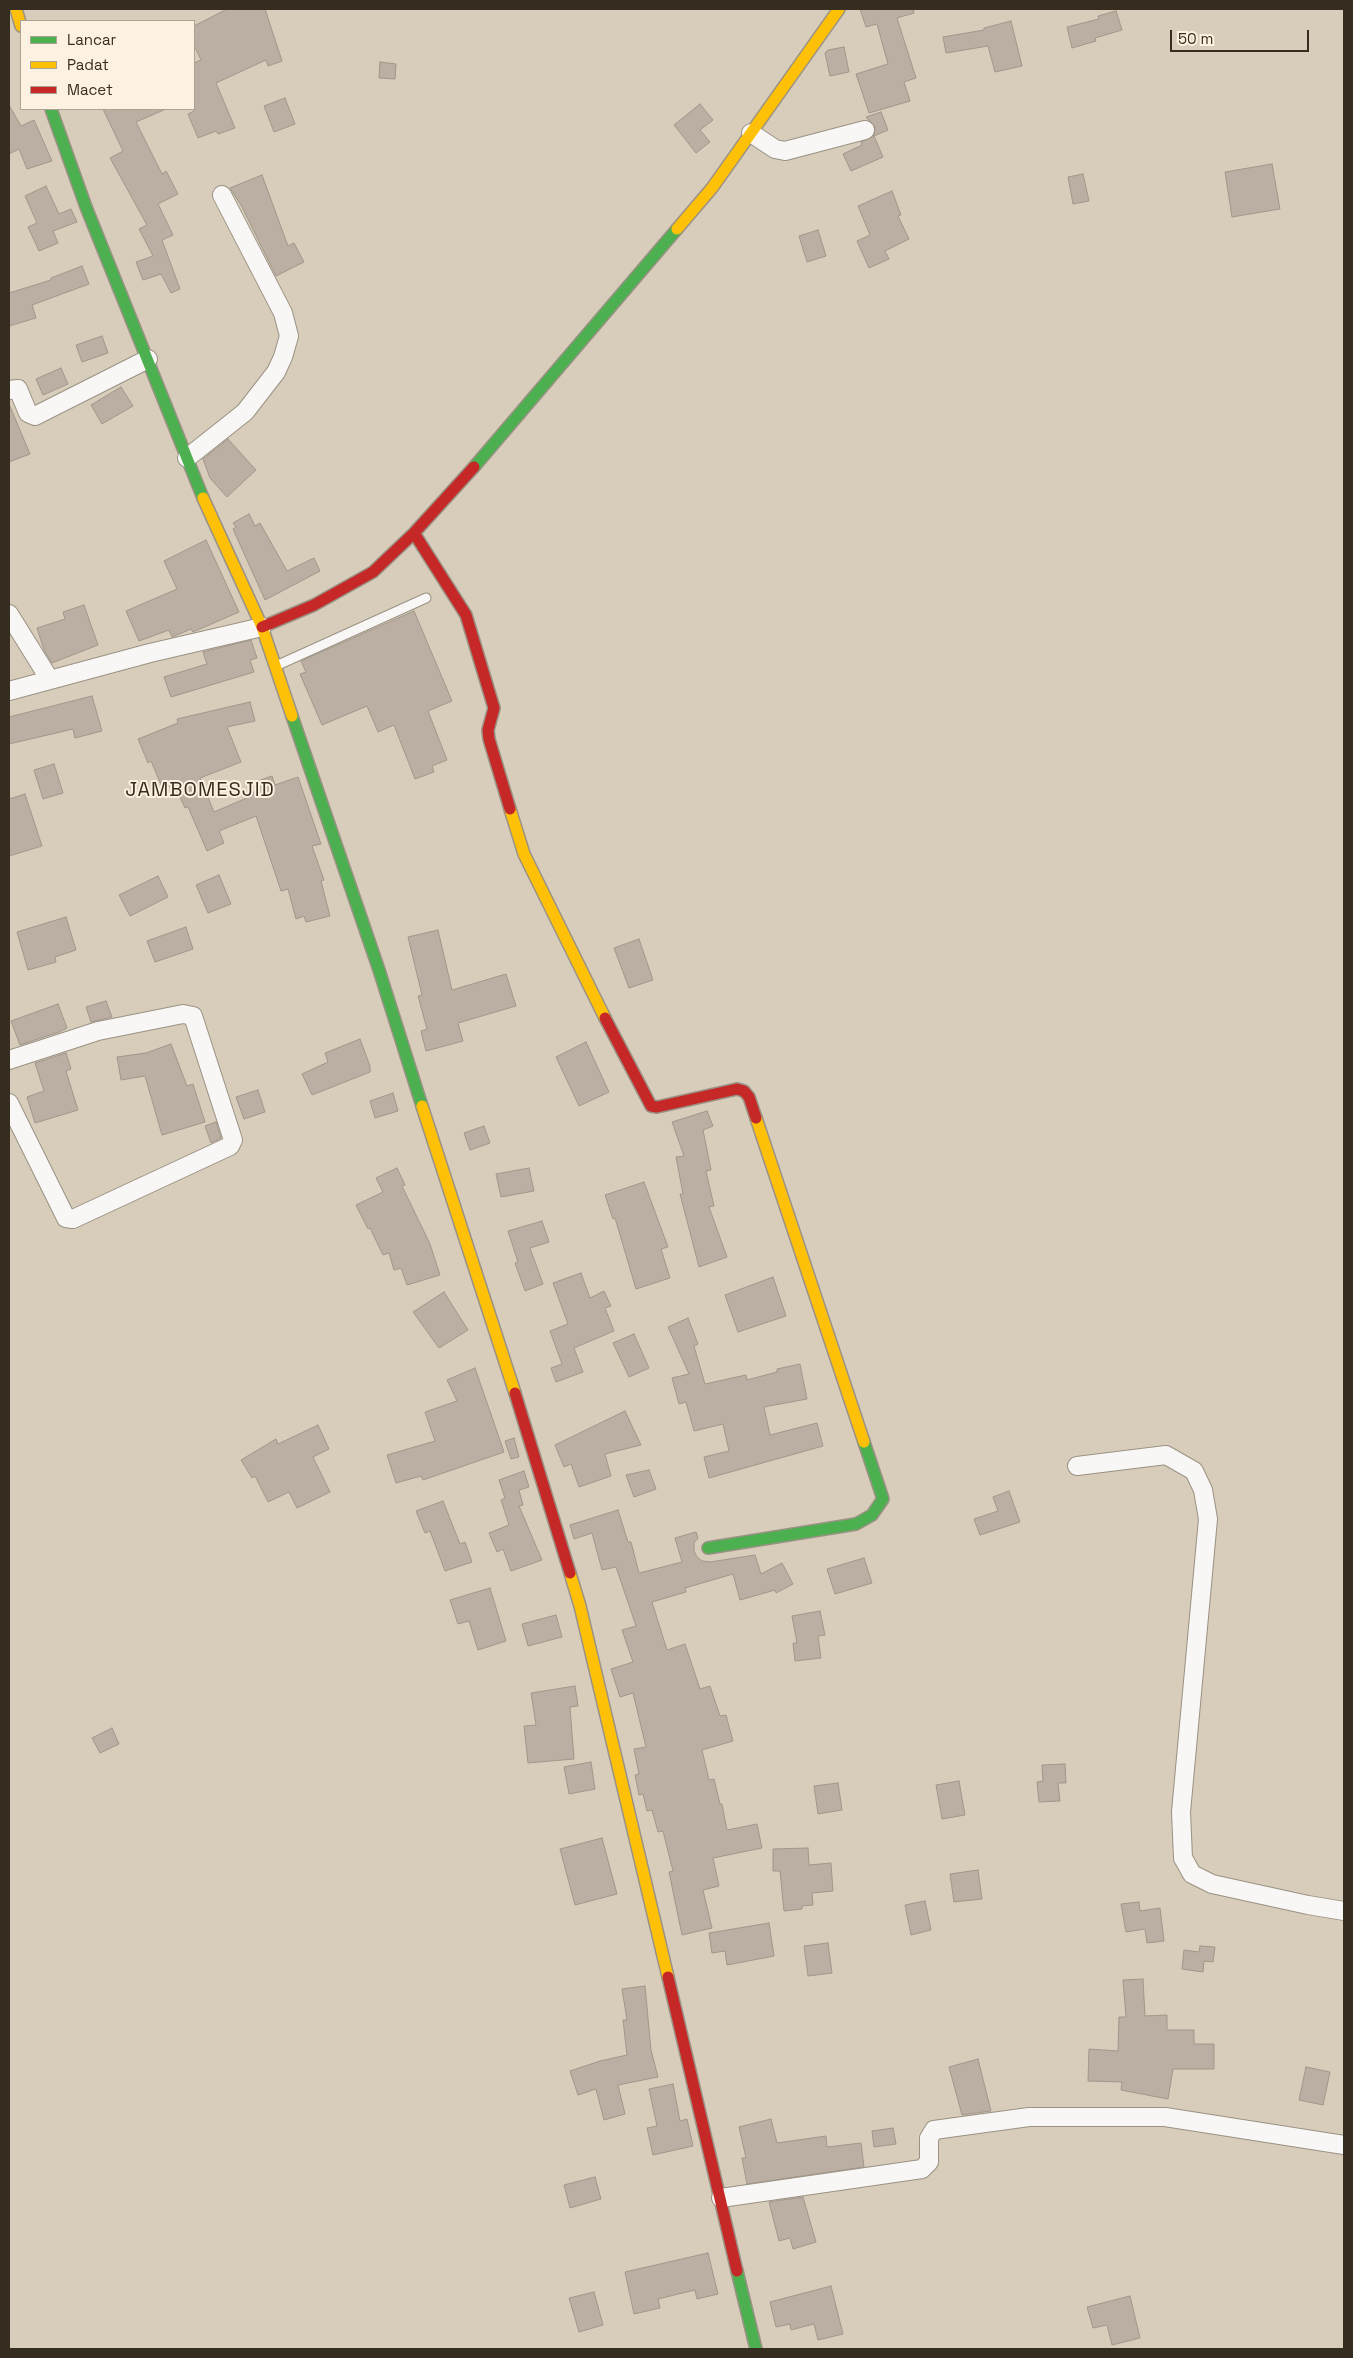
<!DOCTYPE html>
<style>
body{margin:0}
#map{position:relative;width:1353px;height:2358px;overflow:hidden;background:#d8ccba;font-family:"Space Grotesk",sans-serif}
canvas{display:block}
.frame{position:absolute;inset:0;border:10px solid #352d1f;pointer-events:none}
.legend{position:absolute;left:20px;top:20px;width:175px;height:90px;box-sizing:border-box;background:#fdf2e1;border:1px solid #ada393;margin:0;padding:6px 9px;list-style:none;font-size:15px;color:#352d1f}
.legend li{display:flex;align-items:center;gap:10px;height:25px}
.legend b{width:25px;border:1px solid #ada393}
.scale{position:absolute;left:1170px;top:30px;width:139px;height:22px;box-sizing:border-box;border:2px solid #352d1f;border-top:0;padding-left:6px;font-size:15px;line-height:18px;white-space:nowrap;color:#352d1f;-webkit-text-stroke:4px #fdf2e1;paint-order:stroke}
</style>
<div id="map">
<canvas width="1353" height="2358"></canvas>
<div class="frame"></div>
<ul class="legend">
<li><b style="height:6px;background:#4caf50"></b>Lancar</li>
<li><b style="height:6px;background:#ffc107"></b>Padat</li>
<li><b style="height:6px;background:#c62828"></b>Macet</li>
</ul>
<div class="scale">50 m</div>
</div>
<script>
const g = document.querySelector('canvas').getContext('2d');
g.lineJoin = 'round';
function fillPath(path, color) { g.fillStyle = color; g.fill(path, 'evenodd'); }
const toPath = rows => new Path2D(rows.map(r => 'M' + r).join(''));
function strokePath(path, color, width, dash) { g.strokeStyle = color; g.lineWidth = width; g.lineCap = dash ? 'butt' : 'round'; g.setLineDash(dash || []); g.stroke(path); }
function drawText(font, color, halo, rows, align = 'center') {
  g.font = font + ' "Space Grotesk",sans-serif'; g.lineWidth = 4; g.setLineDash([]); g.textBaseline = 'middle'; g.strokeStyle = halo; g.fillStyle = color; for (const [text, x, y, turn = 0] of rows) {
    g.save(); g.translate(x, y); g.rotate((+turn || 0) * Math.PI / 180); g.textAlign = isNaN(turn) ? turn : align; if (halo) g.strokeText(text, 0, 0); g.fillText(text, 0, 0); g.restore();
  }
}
const building = toPath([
 [227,9,265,9,282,61,268,66,266,60,216,83,235,128,218,134,216,131,198,138,188,114,194,111,194,63,201,60,194,45,194,26,227,9],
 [860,9,913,9,914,13,897,18,916,78,904,82,910,101,869,113,856,74,888,64,877,24,866,27,860,9],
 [1116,11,1122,30,1095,38,1096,41,1072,48,1067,27,1099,19,1098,16,1116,11],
 [1011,21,1022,66,995,72,988,46,946,53,943,37,984,30,984,28,1011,21],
 [844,47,849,72,830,76,825,53,828,50,844,47],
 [380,62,396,64,395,79,379,78,380,62],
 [285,98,295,124,274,132,264,106,285,98],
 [700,104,713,120,700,130,710,142,696,153,674,125,700,104],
 [9,105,21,126,34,120,52,161,27,169,19,149,9,154,9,105],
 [103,109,166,109,136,122,162,174,166,171,178,194,158,204,173,235,162,240,180,289,171,293,161,274,143,280,136,262,153,256,139,229,147,225,110,158,123,151,103,109],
 [881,112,888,130,874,136,875,127,866,117,881,112],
 [874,136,883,157,851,171,843,154,862,145,861,142,874,136],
 [1272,164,1280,209,1232,217,1225,172,1272,164],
 [1083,174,1089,201,1073,204,1068,177,1083,174],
 [262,175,288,246,294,243,304,262,276,276,241,205,230,188,262,175],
 [46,186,59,214,71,209,77,222,53,231,58,243,39,251,28,227,37,223,25,196,46,186],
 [892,191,901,215,898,216,909,239,885,251,889,259,869,268,857,241,870,235,858,206,892,191],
 [818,230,826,256,807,262,799,236,818,230],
 [82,266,89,284,32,305,36,318,9,326,9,293,51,280,51,278,82,266],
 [102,336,108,353,82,362,76,345,102,336],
 [61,368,68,384,43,395,36,379,61,368],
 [121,387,133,406,102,424,91,405,121,387],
 [9,404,30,454,9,462,9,404],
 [228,439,256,470,227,497,210,478,203,459,228,439],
 [249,514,255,526,260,523,287,571,314,558,320,571,265,600,233,529,236,527,233,523,249,514],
 [206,540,239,612,193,632,191,629,172,637,169,630,139,641,126,611,177,589,164,561,206,540],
 [84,605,98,645,52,663,44,650,37,628,65,619,63,612,84,605],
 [414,611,452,701,428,711,447,760,432,766,434,772,415,779,394,725,378,732,367,706,322,725,300,674,306,672,301,661,414,611],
 [251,640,257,658,250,660,254,672,171,697,164,677,207,664,203,652,251,640],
 [92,696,102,731,75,738,73,729,9,744,9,717,92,696],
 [250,702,255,721,227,727,241,762,200,778,214,812,249,797,248,794,257,791,255,782,272,776,275,785,298,777,321,844,312,846,324,880,321,881,330,916,306,922,304,916,296,919,288,889,281,891,256,816,219,831,224,843,207,851,188,807,185,808,174,784,163,789,151,761,148,763,138,739,178,723,177,719,250,702],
 [54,764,63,793,43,799,34,770,54,764],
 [25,794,42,846,9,856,9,799,25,794],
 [219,875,231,904,208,913,196,885,219,875],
 [158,876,168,897,130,916,119,895,158,876],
 [66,917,76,950,55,957,56,962,28,970,17,932,66,917],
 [186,927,193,949,155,962,147,941,186,927],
 [438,930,452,990,506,974,516,1006,458,1023,463,1041,426,1051,421,1031,427,1029,418,996,422,995,408,937,438,930],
 [639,939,653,980,629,988,614,948,639,939],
 [106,1001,112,1017,91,1022,86,1007,106,1001],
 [58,1004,67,1028,59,1032,20,1045,11,1021,58,1004],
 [360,1039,370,1066,370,1072,312,1095,302,1074,328,1062,325,1053,360,1039],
 [586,1042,609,1092,579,1106,556,1057,586,1042],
 [171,1044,187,1086,193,1084,205,1122,162,1135,145,1076,121,1080,117,1057,146,1053,171,1044],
 [66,1053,71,1069,66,1071,78,1110,35,1123,27,1097,44,1091,35,1063,66,1053],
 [258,1090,265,1112,244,1119,236,1097,258,1090],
 [393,1093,398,1111,375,1118,370,1101,393,1093],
 [707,1111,713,1126,703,1130,711,1170,706,1171,714,1206,709,1207,727,1257,699,1267,680,1194,683,1194,676,1157,684,1156,672,1122,707,1111],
 [216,1122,221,1138,211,1143,205,1126,216,1122],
 [484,1126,490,1143,470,1150,464,1133,484,1126],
 [397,1168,405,1185,402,1186,430,1244,440,1275,407,1285,401,1268,394,1270,389,1253,383,1255,370,1228,368,1229,356,1205,383,1192,376,1178,397,1168],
 [529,1168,534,1191,501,1197,496,1174,529,1168],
 [644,1182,668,1247,661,1249,670,1278,636,1289,615,1218,613,1219,605,1195,644,1182],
 [542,1221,549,1242,530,1248,543,1284,525,1291,515,1263,518,1262,508,1231,542,1221],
 [581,1273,590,1298,604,1291,611,1306,605,1308,614,1331,574,1348,583,1372,556,1382,551,1368,562,1364,550,1331,568,1324,553,1283,581,1273],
 [773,1277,786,1316,738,1332,725,1295,773,1277],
 [444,1292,468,1330,439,1348,413,1312,444,1292],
 [688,1318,698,1344,694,1346,705,1384,746,1375,747,1380,777,1372,777,1369,800,1364,807,1399,764,1407,770,1435,817,1423,823,1446,709,1478,704,1457,729,1451,723,1424,694,1431,686,1402,679,1404,672,1378,689,1374,668,1327,688,1318],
 [634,1334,649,1368,629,1377,613,1343,634,1334],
 [475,1368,504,1452,423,1480,421,1476,396,1483,387,1455,435,1441,425,1412,457,1401,447,1380,475,1368],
 [625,1411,641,1445,605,1454,611,1476,579,1487,571,1464,564,1467,555,1445,625,1411],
 [318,1425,329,1449,313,1457,330,1492,297,1508,289,1492,268,1502,255,1476,252,1478,241,1460,276,1439,278,1444,318,1425],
 [514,1438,519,1457,511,1459,505,1441,514,1438],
 [649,1470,656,1489,634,1497,626,1475,649,1470],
 [524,1471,529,1487,519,1490,523,1505,519,1506,542,1560,511,1571,503,1549,497,1552,489,1533,509,1525,501,1500,505,1498,499,1480,524,1471],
 [1009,1491,1020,1522,980,1535,974,1519,998,1511,993,1497,1009,1491],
 [443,1501,460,1544,465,1542,472,1562,445,1571,430,1531,425,1533,416,1511,443,1501],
 [618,1510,628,1542,631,1542,639,1573,682,1562,675,1538,696,1532,698,1538,694,1543,694,1551,697,1557,702,1561,710,1562,755,1555,761,1574,782,1563,793,1584,776,1593,775,1590,740,1600,733,1574,685,1588,686,1592,652,1602,667,1650,685,1644,700,1689,710,1686,720,1716,726,1715,733,1741,702,1750,709,1780,714,1779,720,1804,722,1804,727,1830,757,1824,762,1848,713,1858,719,1886,703,1890,712,1928,682,1935,669,1872,673,1871,663,1831,658,1832,652,1810,647,1811,643,1794,639,1795,635,1775,639,1774,634,1749,646,1747,633,1693,620,1697,611,1669,633,1662,622,1630,636,1626,616,1567,602,1570,592,1533,574,1539,570,1525,618,1510],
 [864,1558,872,1583,835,1594,827,1569,864,1558],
 [490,1588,506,1641,478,1650,469,1621,458,1624,450,1600,490,1588],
 [820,1611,825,1635,818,1636,821,1658,795,1661,793,1643,797,1643,792,1616,820,1611],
 [556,1615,562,1637,528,1646,522,1624,556,1615],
 [575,1686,578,1706,570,1707,574,1759,528,1763,524,1726,536,1725,531,1693,575,1686],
 [112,1728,119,1744,100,1753,92,1738,112,1728],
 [591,1762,595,1789,569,1794,564,1767,591,1762],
 [1065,1764,1066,1783,1058,1783,1060,1801,1039,1802,1037,1782,1043,1781,1042,1765,1065,1764],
 [959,1781,965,1815,942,1819,936,1785,959,1781],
 [838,1783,842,1810,818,1814,814,1786,838,1783],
 [602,1838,617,1894,575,1905,560,1849,602,1838],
 [808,1848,809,1865,831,1863,833,1891,812,1893,813,1905,802,1906,802,1909,784,1911,780,1871,773,1871,773,1849,808,1848],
 [978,1870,982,1899,954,1902,950,1874,978,1870],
 [925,1901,931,1930,911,1935,905,1905,925,1901],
 [1139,1902,1140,1911,1160,1908,1164,1941,1147,1943,1145,1929,1126,1932,1121,1904,1139,1902],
 [769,1923,774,1956,727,1965,725,1951,712,1953,709,1933,769,1923],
 [828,1943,832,1973,808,1976,804,1946,828,1943],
 [1200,1946,1215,1947,1213,1962,1204,1961,1203,1972,1182,1969,1184,1950,1199,1952,1200,1946],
 [1143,1979,1145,2016,1167,2015,1167,2030,1194,2030,1194,2044,1214,2044,1214,2069,1173,2069,1168,2099,1121,2090,1122,2082,1088,2081,1089,2049,1118,2051,1119,2017,1126,2017,1123,1980,1143,1979],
 [645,1986,651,2050,658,2077,618,2085,625,2114,604,2120,596,2089,578,2095,570,2071,600,2061,627,2055,623,2020,627,2020,622,1989,645,1986],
 [978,2059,991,2111,962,2115,949,2067,978,2059],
 [1306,2067,1330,2072,1323,2105,1299,2100,1306,2067],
 [673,2084,680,2121,687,2119,693,2146,653,2155,647,2128,657,2126,649,2089,673,2084],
 [771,2119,777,2143,826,2136,827,2147,861,2143,864,2167,747,2184,742,2158,746,2158,739,2127,771,2119],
 [893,2128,896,2144,874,2147,872,2131,893,2128],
 [595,2177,601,2199,570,2208,564,2185,595,2177],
 [803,2197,816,2242,793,2249,790,2238,779,2241,769,2202,803,2197],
 [708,2253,718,2294,697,2299,695,2290,658,2299,660,2308,634,2314,625,2272,708,2253],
 [831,2286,843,2334,818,2340,814,2324,791,2330,790,2324,776,2327,770,2302,831,2286],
 [594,2292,603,2325,579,2332,569,2298,594,2292],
 [1130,2296,1140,2338,1112,2345,1107,2325,1093,2328,1087,2307,1130,2296]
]);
fillPath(building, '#baafa2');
strokePath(building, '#a1968a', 1);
const lane = toPath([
 [278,665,426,598]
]);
const street = toPath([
 [751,133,775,149,785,151,865,130],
 [9,390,18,389,28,413,35,416,148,359],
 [187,458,245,412,276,372,283,357,289,336,283,313,222,195],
 [9,614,50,680],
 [9,691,150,653,262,627],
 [9,1060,98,1031,183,1014,193,1016,233,1140,230,1146,73,1219,66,1218,9,1103],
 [1077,1466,1166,1455,1194,1471,1203,1490,1208,1519,1181,1812,1183,1858,1192,1874,1212,1884,1308,1905,1344,1911],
 [721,2198,922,2169,929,2162,929,2138,934,2130,1029,2117,1165,2117,1344,2145]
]);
const fast = toPath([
 [51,109,86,207,203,498],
 [474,467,677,229],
 [292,716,379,970,422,1106],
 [708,1548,856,1524,872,1515,883,1499,864,1442],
 [737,2271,756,2349]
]);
const slow = toPath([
 [16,9,21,26],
 [677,229,712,188,839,9],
 [203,498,262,627,292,716],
 [510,809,524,854,605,1018],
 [422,1106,515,1393],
 [756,1118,864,1442],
 [570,1573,580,1606,668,1977]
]);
const jam = toPath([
 [414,533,466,615,494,708,488,730,489,739,510,809],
 [262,627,314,605,373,572,414,533,474,467],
 [605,1018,651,1106,657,1107,737,1089,744,1091,749,1097,756,1118],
 [515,1393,570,1573],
 [668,1977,737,2271]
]);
strokePath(lane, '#9a9284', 11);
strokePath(street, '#9a9284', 20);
strokePath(fast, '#9a9284', 14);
strokePath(slow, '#9a9284', 14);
strokePath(jam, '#9a9284', 14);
strokePath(lane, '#f9f7f5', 9);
strokePath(street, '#f9f7f5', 18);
strokePath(fast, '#4caf50', 11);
strokePath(slow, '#ffc107', 11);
strokePath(jam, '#c62828', 11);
g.letterSpacing = '1px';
drawText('20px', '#352d1f', '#fdf2e1', [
 ["JAMBOMESJID",200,791]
]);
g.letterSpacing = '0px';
</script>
